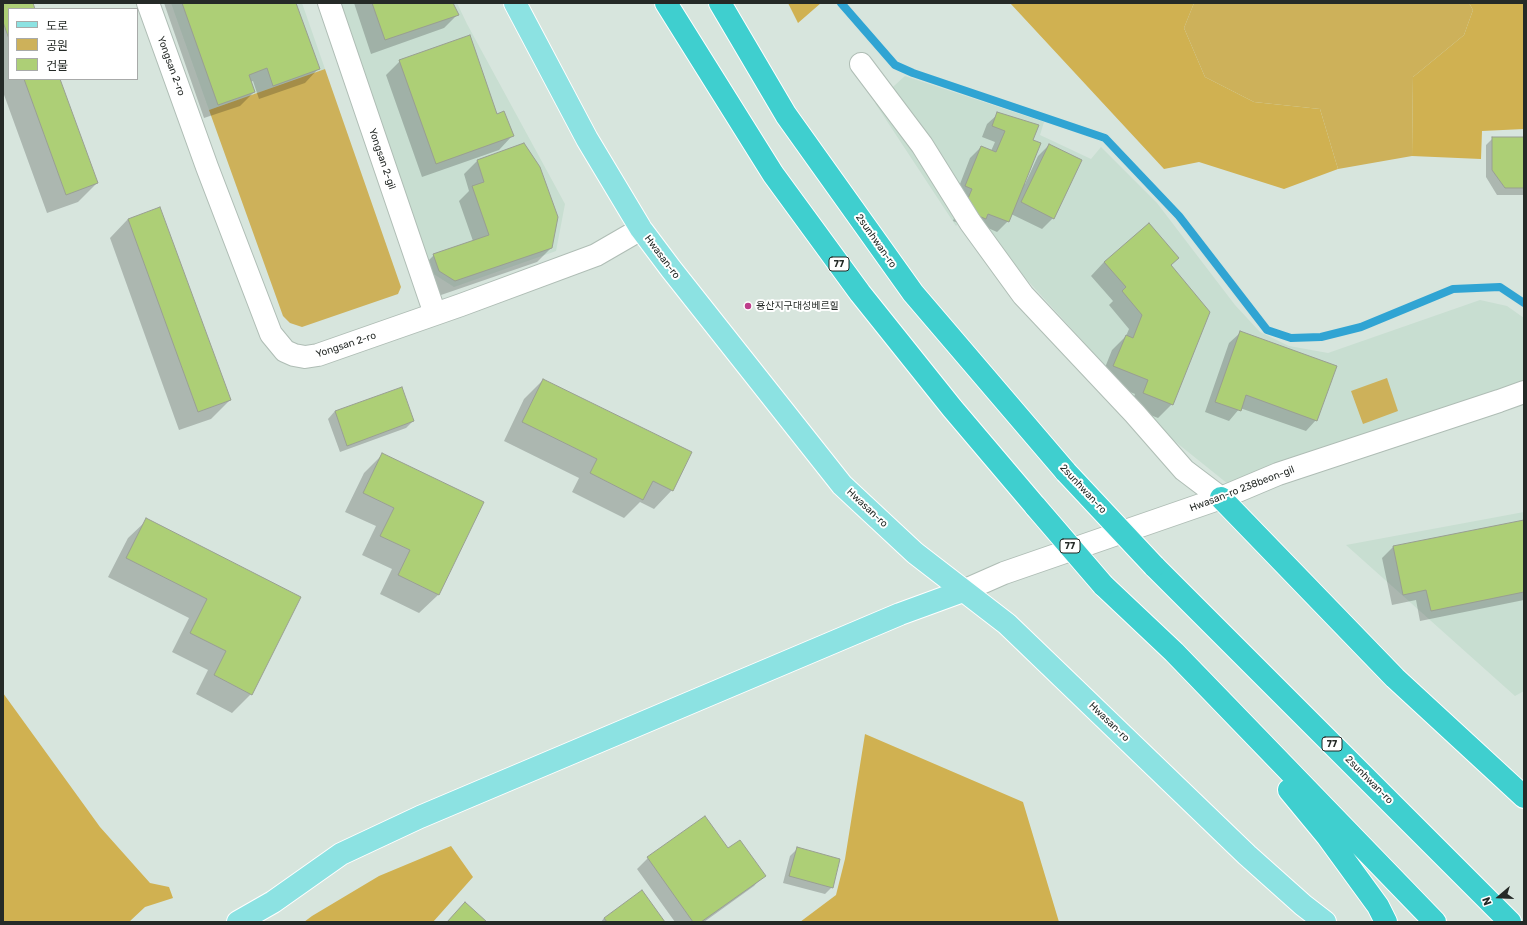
<!DOCTYPE html>
<meta charset="utf-8">
<style>
body{margin:0}
#map{position:relative;width:1527px;height:925px;overflow:hidden;background:#d7e5dd;font-family:Rubik,"Noto Sans KR",sans-serif}
canvas{display:block}
.frame{position:absolute;inset:0;border:4px solid #252a27;pointer-events:none}
.legend{position:absolute;left:8px;top:8px;width:130px;height:72px;box-sizing:border-box;background:#fff;border:1px solid #a8aaa9;margin:0;padding:5px 7px;list-style:none;font-size:12px;color:#252a27}
.legend li{display:flex;align-items:center;gap:8px;height:20px}
.legend b{width:20px;border:1px solid #a8aaa9}
.north{position:absolute;left:1479px;top:877px;width:40px;height:40px;-webkit-text-stroke:3px #fff;paint-order:stroke;rotate:251deg;font-size:11px;font-weight:700;line-height:16px;text-align:center;color:#252a27}
.north::after{content:'';display:block;margin:auto;width:14px;height:18px;background:#252a27;clip-path:polygon(50% 0,100% 100%,50% 72%,0 100%)}
</style>
<div id="map">
<canvas width="1527" height="925"></canvas>
<div class="frame"></div>
<ul class="legend">
<li><b style="height:5px;background:#8ce2e2"></b>도로</li>
<li><b style="height:11px;background:#cdb15a"></b>공원</li>
<li><b style="height:11px;background:#adcf76"></b>건물</li>
</ul>
<div class="north">N</div>
</div>
<script>
const g = document.querySelector('canvas').getContext('2d');
g.lineJoin = 'round';
function fillPath(path, color) { g.fillStyle = color; g.fill(path, 'evenodd'); }
const toPath = rows => new Path2D(rows.map(r => 'M' + r).join(''));
function strokePath(path, color, width, dash) { g.strokeStyle = color; g.lineWidth = width; g.lineCap = dash ? 'butt' : 'round'; g.setLineDash(dash || []); g.stroke(path); }
function drawText(font, color, halo, rows, align = 'center') {
  g.font = font + ' Rubik,"Noto Sans KR",sans-serif'; g.lineWidth = 4; g.setLineDash([]); g.textBaseline = 'middle'; g.strokeStyle = halo; g.fillStyle = color; for (const [text, x, y, turn = 0] of rows) {
    g.save(); g.translate(x, y); g.rotate((+turn || 0) * Math.PI / 180); g.textAlign = isNaN(turn) ? turn : align; if (halo) g.strokeText(text, 0, 0); g.fillText(text, 0, 0); g.restore();
  }
}
fillPath(toPath([
 [171,3,302,3,325,69,209,110],
 [337,3,457,3,467,24,565,204,556,251,454,287,432,273],
 [905,76,1044,122,1040,135,1091,159,1101,147,1157,203,1235,305,1260,332,1289,346,1328,353,1480,300,1507,306,1524,318,1524,381,1228,484,1172,439,967,214,956,226,875,103],
 [1524,512,1524,691,1515,696,1346,545]
]), '#c8ded1');
fillPath(toPath([
 [1194,3,1469,3,1473,10,1464,35,1413,77,1412,156,1338,169,1320,109,1254,102,1205,77,1184,28],
 [325,69,401,287,398,294,302,327,290,323,283,316,209,110],
 [1387,378,1398,411,1363,424,1351,391]
]), '#cdb15a');
fillPath(toPath([
 [788,3,821,3,798,23],
 [1010,3,1194,3,1184,28,1205,77,1254,102,1320,109,1338,169,1284,189,1199,162,1164,169],
 [1469,3,1524,3,1524,129,1482,131,1481,159,1412,156,1413,77,1464,35,1473,10],
 [3,693,100,827,150,883,169,887,173,898,145,907,129,922,3,922],
 [865,734,1023,802,1059,922,800,922,836,895,845,859],
 [451,846,473,877,433,922,304,922,312,916,379,876]
]), '#d0b151');
fillPath(toPath([
 [3,3,32,3,34,9,9,9,9,79,59,79,97,183,78,202,47,213,3,92],
 [164,3,295,3,318,69,305,83,259,99,253,81,250,82,254,92,240,106,204,118],
 [354,3,452,3,457,15,444,28,371,54],
 [400,61,497,115,512,136,499,150,422,177,386,75],
 [998,114,1032,141,1023,183,1025,184,1038,156,1049,145,1053,218,1042,229,1011,214,1008,221,997,232,979,224,974,229,953,221,962,200,955,197,970,158,981,147,991,151,995,142,982,137,987,124],
 [1493,138,1524,138,1524,195,1497,195,1486,177,1486,145],
 [477,161,551,248,537,262,441,295,426,285,420,269,434,255,473,241,459,201,469,191,464,174],
 [128,219,230,400,211,419,179,430,110,238],
 [1178,258,1170,266,1172,404,1158,418,1130,407,1135,394,1100,380,1112,350,1126,336,1129,329,1109,305,1113,301,1091,276,1104,262],
 [1240,333,1316,420,1306,431,1240,408,1229,421,1205,412,1229,343],
 [543,380,672,490,654,509,640,502,624,518,572,492,579,478,504,441,524,399],
 [335,411,413,421,406,428,340,452,328,419],
 [383,454,483,503,438,595,419,613,380,594,392,569,362,555,376,526,345,512,364,473],
 [147,520,300,597,251,694,232,713,196,694,208,670,172,652,189,618,108,577,128,538],
 [1524,521,1524,600,1420,621,1416,600,1392,605,1382,558,1393,547],
 [797,849,832,887,825,894,783,883,790,856],
 [728,850,764,875,754,886,704,922,675,922,637,869,648,858],
 [604,918,664,922,601,922]
]), '#0003');
strokePath(toPath([
 [841,3,895,65,913,73,1105,138,1179,216,1267,330,1291,338,1321,337,1361,327,1453,289,1500,287,1524,303]
]), '#30a4d3', 8);
const building = toPath([
 [3,3,33,3,35,9,9,9,9,39,3,22,3,3],
 [182,3,296,3,320,69,273,86,267,68,249,75,255,92,218,105,182,3],
 [372,3,453,3,459,15,385,40,372,3],
 [470,35,497,114,504,111,514,136,436,164,399,60,470,35],
 [24,79,60,79,98,183,66,195,24,79],
 [997,112,1039,125,1033,140,1041,143,1009,222,988,214,986,219,963,210,972,189,965,186,981,146,996,152,1005,131,992,126,997,112],
 [1492,137,1524,137,1524,188,1505,188,1492,170,1492,137],
 [524,143,540,167,558,217,552,248,455,281,439,271,433,254,489,235,472,186,484,182,477,160,524,143],
 [1049,144,1082,160,1054,219,1021,202,1049,144],
 [160,207,231,400,198,412,128,219,160,207],
 [1149,223,1179,258,1171,265,1210,312,1173,405,1143,393,1148,380,1113,366,1126,335,1133,338,1142,315,1122,291,1126,287,1104,262,1149,223],
 [1240,331,1337,366,1317,421,1246,395,1241,411,1215,402,1240,331],
 [543,379,692,452,673,491,653,481,643,500,590,473,597,459,522,422,543,379],
 [402,387,414,421,347,446,335,411,402,387],
 [382,453,484,502,439,595,398,575,410,550,380,536,394,508,363,493,382,453],
 [146,518,301,597,252,695,214,675,226,651,190,633,207,599,126,558,146,518],
 [1524,520,1524,592,1431,611,1426,590,1403,595,1393,546,1524,520],
 [705,816,728,848,740,840,766,876,701,922,693,922,647,857,705,816],
 [797,847,840,859,833,888,789,876,797,847],
 [642,890,665,922,607,922,604,918,642,890],
 [465,902,487,922,447,922,465,902]
]);
fillPath(building, '#adcf76');
strokePath(building, '#999f92', 1);
const minor = toPath([
 [148,3,207,167,271,334,285,351,294,355,305,357,318,355,461,305,596,255,641,229],
 [329,3,435,314],
 [861,64,922,145,970,222,1023,295,1135,414,1184,470,1221,498],
 [963,591,1004,573,1221,498,1278,474,1499,401,1524,392]
]);
const major = toPath([
 [515,3,587,139,641,229,671,269,842,485,915,553,1007,624,1247,855,1303,905,1325,922],
 [238,922,273,902,341,854,420,817,900,614,963,591]
]);
const highway = toPath([
 [666,3,773,174,860,293,952,408,1036,507],
 [720,3,786,115,913,293,1066,472],
 [1221,498,1395,678,1524,797],
 [1154,566,1510,922],
 [1103,585,1174,652,1435,922],
 [1289,790,1327,836,1378,906,1386,922]
]);
strokePath(minor, '#afbdb5', 24);
strokePath(major, '#fff', 24);
strokePath(highway, '#fff', 24);
strokePath(minor, '#fff', 22);
strokePath(major, '#8ce2e2', 22);
strokePath(highway, '#3fcfcf', 22);
const highwayBridge = toPath([
 [1066,472,1154,566],
 [1036,507,1103,585]
]);
strokePath(highwayBridge, '#fff', 24, []);
strokePath(highwayBridge, '#3fcfcf', 22);
for (const [x, y, r, color] of [
 [748,306,4,"#bd3e8b"]
]) { const dot = new Path2D(); dot.arc(x, y, r, 0, 2 * Math.PI); g.fillStyle = color; g.fill(dot); strokePath(dot, '#fff', 1.5); }
for (const [x, y, w] of [
 [839,264,20],
 [1070,546,20],
 [1332,744,20]
]) { const box = new Path2D(); box.roundRect(x - w / 2, y - 7, w, 14, 3); g.fillStyle = '#fff'; g.fill(box); strokePath(box, '#252a27', 1); }
drawText('bold 9px', '#252a27', null, [
 ["77",839,264],
 ["77",1070,546],
 ["77",1332,744]
]);
drawText('10px', '#252a27', '#fff', [
 ["Yongsan 2-ro",171,66,70],
 ["Yongsan 2-gil",382,159,71],
 ["2sunhwan-ro",876,241,55],
 ["Hwasan-ro",662,257,53],
 ["Yongsan 2-ro",346,345,-18],
 ["2sunhwan-ro",1083,489,47],
 ["Hwasan-ro 238beon-gil",1242,489,-21],
 ["Hwasan-ro",867,508,43],
 ["Hwasan-ro",1109,722,44],
 ["2sunhwan-ro",1369,780,45]
]);
drawText('10px', '#252a27', '#fff', [
 ["용산지구대성베르힐",756,306]
], 'left');
</script>
